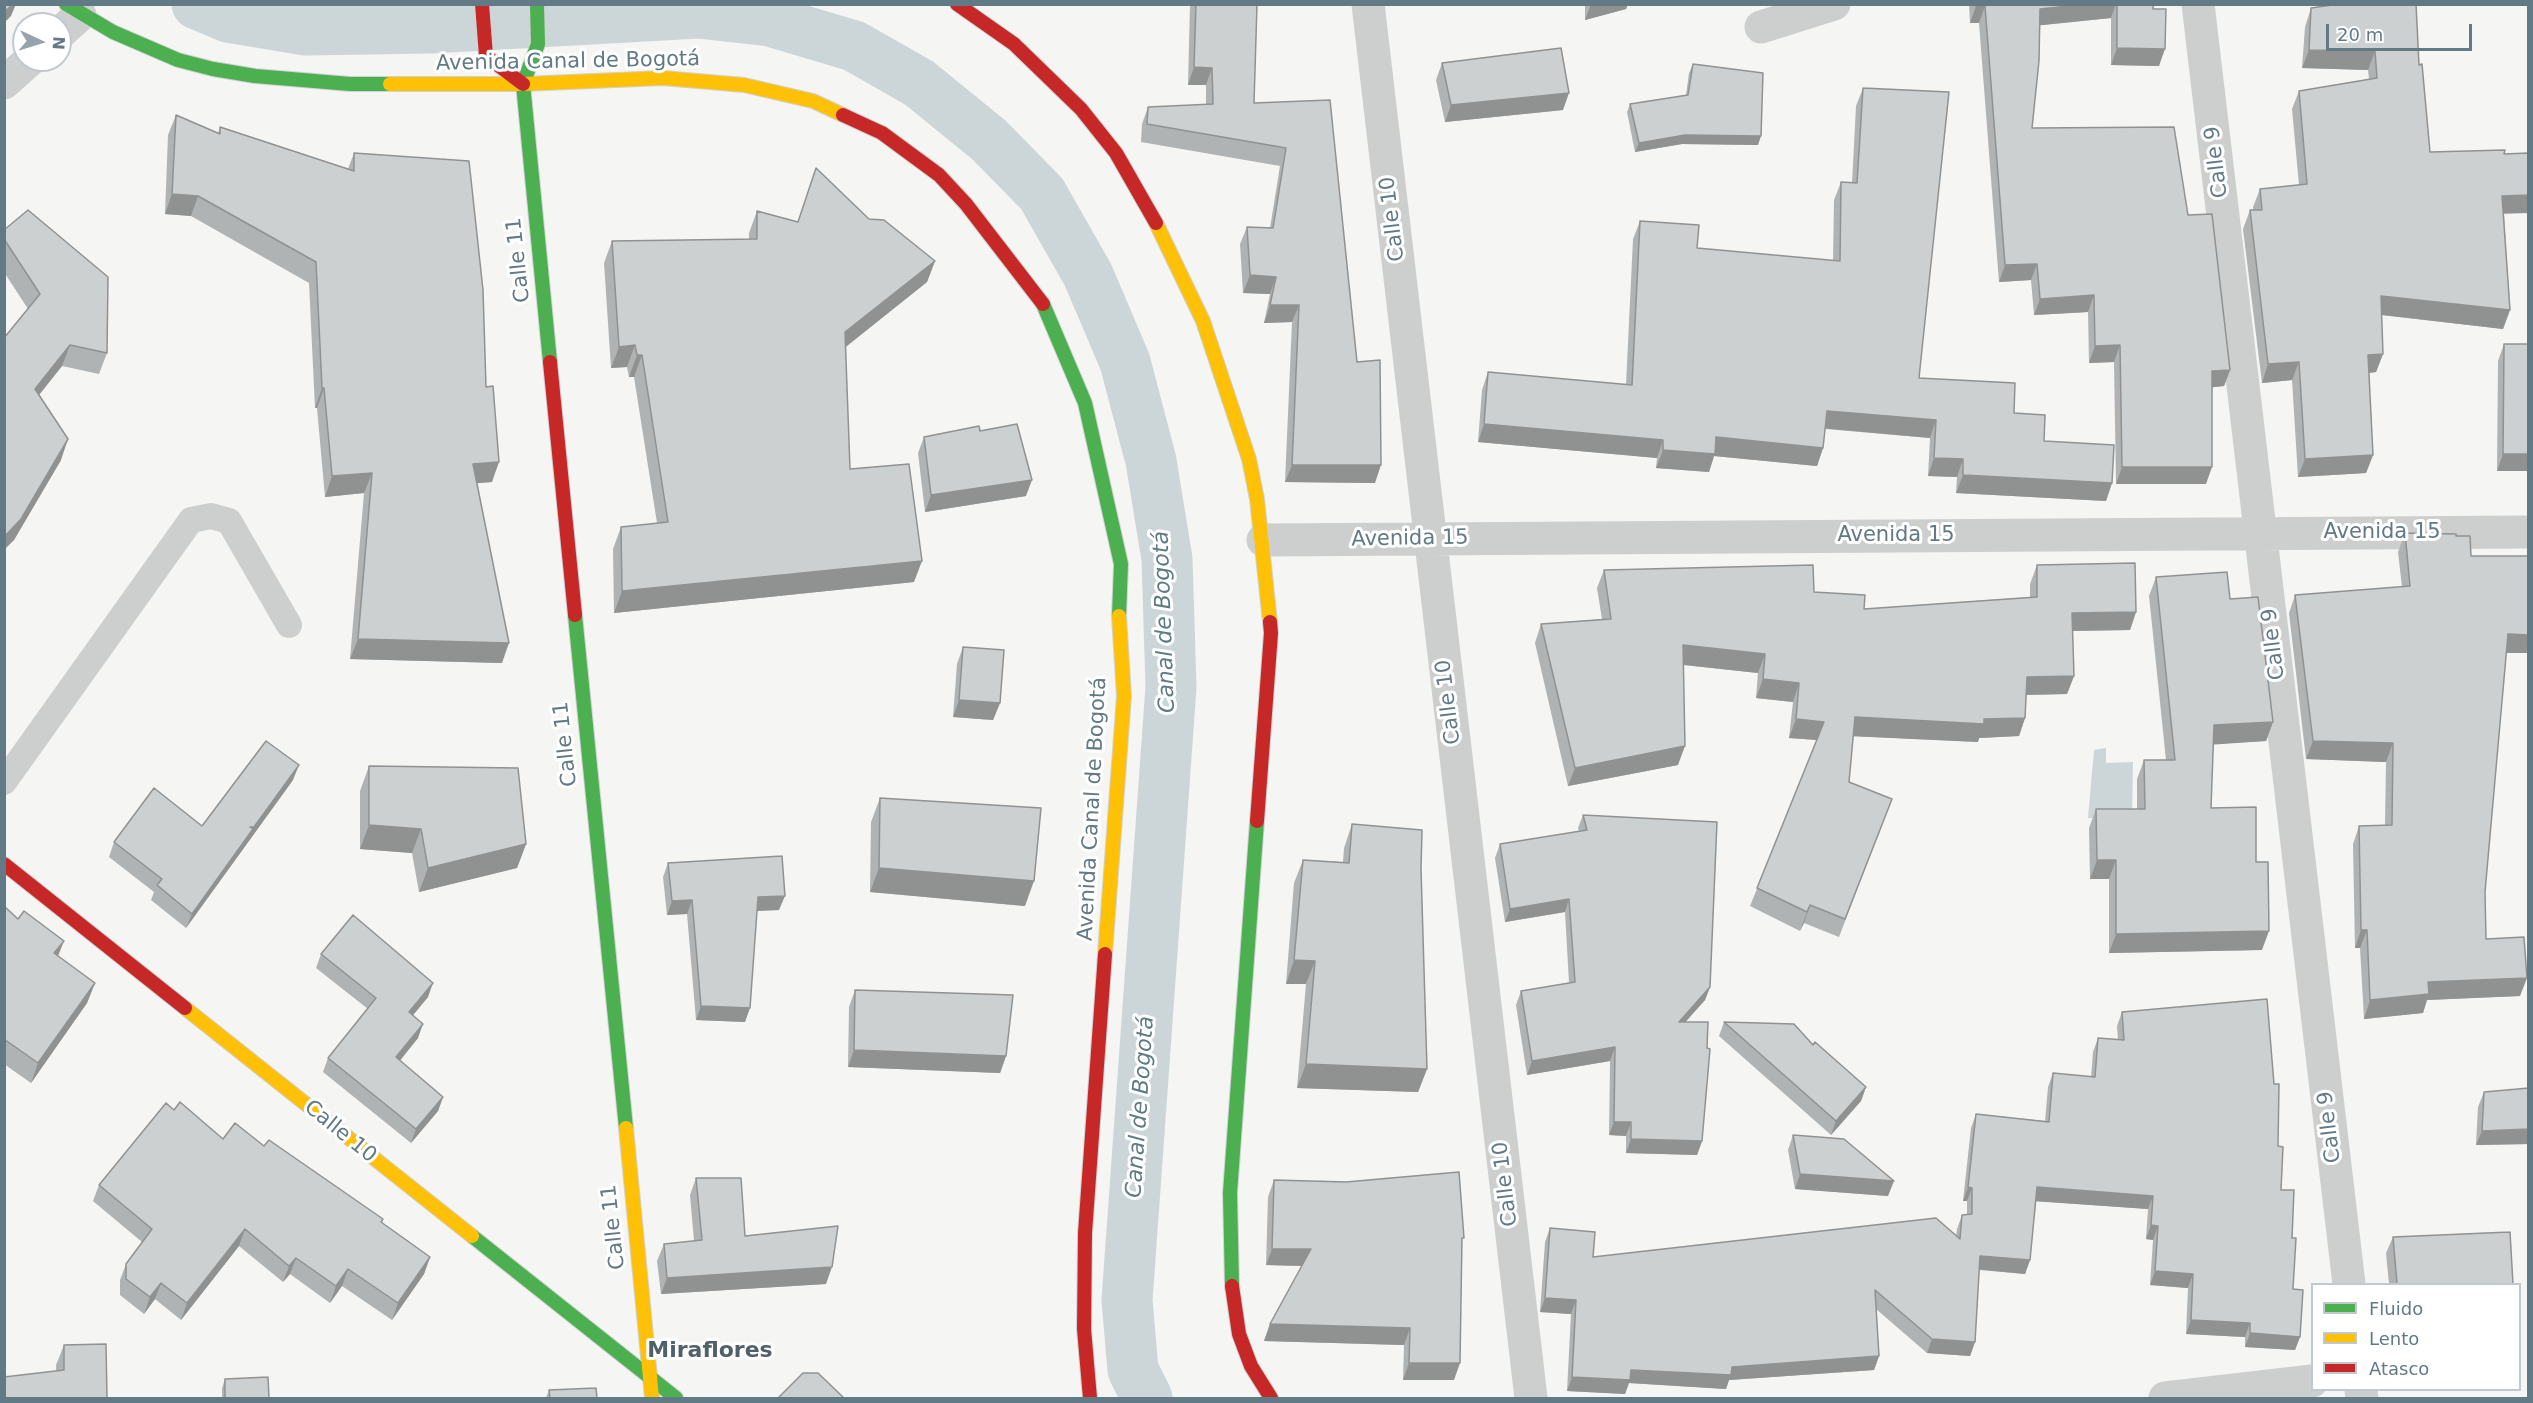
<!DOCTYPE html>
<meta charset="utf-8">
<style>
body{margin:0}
#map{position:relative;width:2533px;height:1403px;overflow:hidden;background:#f5f5f3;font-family:"DejaVu Sans",sans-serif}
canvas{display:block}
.frame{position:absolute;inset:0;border:6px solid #627986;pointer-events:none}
.legend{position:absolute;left:2311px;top:1283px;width:210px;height:108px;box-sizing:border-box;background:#fff;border:2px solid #c0c9cf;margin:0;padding:8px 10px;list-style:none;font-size:18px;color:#627986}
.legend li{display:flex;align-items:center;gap:12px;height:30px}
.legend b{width:30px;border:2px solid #c0c9cf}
.north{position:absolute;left:12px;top:12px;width:60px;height:60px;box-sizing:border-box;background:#fff;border:2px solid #c0c9cf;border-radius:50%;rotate:94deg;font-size:16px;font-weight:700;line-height:24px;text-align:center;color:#627986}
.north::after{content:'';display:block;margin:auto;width:21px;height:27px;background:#95a4ac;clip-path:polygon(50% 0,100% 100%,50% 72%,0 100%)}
.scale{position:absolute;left:2326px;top:24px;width:146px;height:27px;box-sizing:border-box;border:3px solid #627986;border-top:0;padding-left:8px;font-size:18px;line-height:21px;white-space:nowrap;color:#627986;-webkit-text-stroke:4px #fff;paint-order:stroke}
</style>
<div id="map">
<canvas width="2533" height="1403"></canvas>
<div class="frame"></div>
<ul class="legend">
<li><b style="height:8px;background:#4caf50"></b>Fluido</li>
<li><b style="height:8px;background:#ffc107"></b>Lento</li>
<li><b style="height:8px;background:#c62828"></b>Atasco</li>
</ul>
<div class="north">N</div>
<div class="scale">20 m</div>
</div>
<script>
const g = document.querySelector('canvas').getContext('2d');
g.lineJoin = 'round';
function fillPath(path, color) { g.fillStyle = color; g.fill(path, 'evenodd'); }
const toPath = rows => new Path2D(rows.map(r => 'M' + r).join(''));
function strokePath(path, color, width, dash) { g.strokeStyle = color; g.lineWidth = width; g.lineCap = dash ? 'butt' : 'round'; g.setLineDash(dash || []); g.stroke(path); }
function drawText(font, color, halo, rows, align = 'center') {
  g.font = font + ' "DejaVu Sans",sans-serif'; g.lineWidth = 6; g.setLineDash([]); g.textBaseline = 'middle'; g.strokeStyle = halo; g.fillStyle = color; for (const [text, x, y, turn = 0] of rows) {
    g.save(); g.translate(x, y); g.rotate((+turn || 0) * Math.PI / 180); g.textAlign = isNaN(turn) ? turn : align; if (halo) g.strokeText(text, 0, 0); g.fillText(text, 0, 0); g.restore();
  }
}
fillPath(toPath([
 [2106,748,2106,763,2133,762,2132,819,2088,818,2094,750]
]), '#ccd6d8');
strokePath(toPath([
 [197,4,228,17,306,30,430,28,698,13,770,21,854,46,919,83,989,140,1042,194,1088,275,1125,362,1151,461,1167,559,1171,687,1127,1300,1133,1370,1147,1398]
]), '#ccd6d8', 51);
const fast = toPath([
 [66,4,113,32,178,60,213,69,255,76,350,84,390,84],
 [537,4,538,44,523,84,550,362],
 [1043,304,1085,403,1121,564,1119,616],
 [575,615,626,1128],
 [472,1236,676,1398],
 [1232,1286,1230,1193,1257,821]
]);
const slow = toPath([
 [390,84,523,84,663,78,744,85,813,101,843,115],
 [1156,223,1203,321,1249,459,1257,499,1270,622],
 [1105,954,1124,696,1119,616],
 [185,1008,472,1236],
 [626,1128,652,1398]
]);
const jam = toPath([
 [482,4,486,56,523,84],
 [957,4,1014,44,1081,109,1116,153,1156,223],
 [843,115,882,133,939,175,966,204,1043,304],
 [550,362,575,615],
 [1257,821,1271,633,1270,622],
 [4,864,185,1008],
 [1232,1286,1239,1334,1251,1366,1271,1398],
 [1090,1398,1084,1329,1085,1233,1105,954]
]);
strokePath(fast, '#d0d2d3', 16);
strokePath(slow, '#d0d2d3', 16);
strokePath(jam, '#d0d2d3', 16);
strokePath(toPath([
 [4,782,191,520,211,516,229,521,289,625]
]), '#cdcece', 26);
strokePath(toPath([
 [1368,4,1531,1398],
 [2198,4,2349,1284],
 [1761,27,1834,4],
 [60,33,80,15],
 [4,83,30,60],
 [1263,540,2528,532],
 [2361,1390,2362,1398],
 [2165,1398,2312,1381]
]), '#cdcece', 33);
strokePath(fast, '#4caf50', 14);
strokePath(slow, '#ffc107', 14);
strokePath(jam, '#c62828', 14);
fillPath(toPath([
 [1190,4,1257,4,1254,103,1330,100,1357,362,1375,483,1285,482,1292,322,1264,323,1270,294,1243,293,1240,244,1247,227,1270,228,1280,166,1141,142,1142,124,1148,107,1206,105,1206,85,1188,85],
 [1585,4,1628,4,1626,9,1585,20],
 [1969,4,2153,4,2159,66,2111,65,2111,18,2040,25,2032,128,2188,215,2230,370,2224,386,2212,387,2206,484,2116,484,2114,362,2089,363,2088,312,2034,315,2031,280,1999,282,1979,23,1970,23],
 [2311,8,2419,65,2430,152,2504,214,2510,310,2503,329,2381,315,2383,354,2376,372,2369,373,2373,455,2366,473,2298,477,2292,380,2262,383,2243,229,2250,210,2253,210,2253,207,2260,189,2299,185,2292,109,2299,91,2369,79,2368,70,2302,68,2305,27],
 [1442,63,1563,110,1445,122,1436,80],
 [1693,64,1758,145,1682,144,1635,152,1627,112,1630,104,1686,95,1689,73],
 [1863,88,1919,378,2014,413,2044,441,2112,483,2106,501,1956,493,1957,477,1928,476,1930,438,1825,429,1823,448,1817,466,1714,456,1709,472,1656,468,1657,458,1478,442,1482,390,1488,372,1626,385,1633,239,1640,221,1697,248,1833,261,1834,200,1841,182,1852,183,1856,106],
 [176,115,218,133,220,127,348,169,354,153,486,387,492,482,477,483,502,663,350,659,364,493,325,497,317,408,315,408,309,283,191,216,165,214,168,135],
 [816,168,869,219,935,261,927,282,845,347,850,469,914,582,614,613,613,549,621,527,657,523,634,377,629,377,627,367,611,368,604,263,612,241,749,239,749,233,757,211,798,222],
 [4,230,107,353,99,374,62,366,39,395,61,460,14,540,28,309,4,272],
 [2504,344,2529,471,2497,471,2498,361],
 [980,431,1026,496,925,512,918,453,924,437],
 [2405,533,2456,536,2471,556,2506,653,2485,892,2486,939,2520,996,2427,1000,2423,1013,2364,1019,2360,948,2355,948,2353,844,2359,826,2385,825,2386,762,2306,759,2289,613,2295,595,2402,587,2398,552],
 [2037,565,2136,612,2130,630,2072,631,2074,676,2067,694,2026,695,2025,718,2019,736,1979,738,1978,742,1853,736,1849,782,1892,799,1839,937,1804,923,1800,931,1750,906,1817,740,1789,738,1793,702,1756,698,1758,673,1683,665,1678,765,1568,786,1535,643,1541,624,1602,619,1597,588,1604,570,1814,592,1864,609,2030,597,2030,584],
 [2156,577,2230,599,2273,722,2266,741,2213,744,2211,808,2256,862,2262,950,2109,953,2109,879,2090,879,2089,828,2096,809,2137,809,2137,779,2144,760,2166,760,2149,596],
 [963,647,1000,703,993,720,953,717,957,664],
 [369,766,526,844,517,868,419,892,412,853,360,849,360,791],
 [293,780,186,928,151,900,154,892,109,857,114,842,202,826],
 [880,798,1025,906,870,892,871,822],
 [1583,815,1710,987,1705,1000,1685,1022,1702,1141,1697,1155,1626,1153,1626,1136,1609,1135,1610,1061,1527,1075,1516,1005,1521,991,1569,983,1565,912,1505,922,1495,858,1500,844,1579,831,1578,828],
 [1352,824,1421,869,1427,1069,1418,1092,1297,1088,1306,984,1286,984,1294,883,1303,860,1343,862,1344,848],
 [668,863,779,910,757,911,745,1022,696,1020,687,914,667,915,663,877],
 [4,906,58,956,95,983,87,1003,31,1083,4,1064],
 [321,954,428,997,413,1015,418,1038,400,1061,443,1097,438,1111,411,1143,323,1072,328,1058,368,1009,316,968],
 [855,990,1006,1056,1000,1073,848,1067,849,1007],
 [2122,1012,2278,1146,2281,1190,2292,1238,2293,1289,2300,1337,2295,1350,2245,1347,2245,1337,2186,1334,2188,1288,2150,1285,2153,1240,2146,1239,2148,1209,2036,1201,2030,1260,2025,1274,1979,1270,1975,1342,1970,1356,1927,1353,1876,1309,1879,1356,1874,1370,1729,1380,1726,1389,1629,1383,1625,1394,1567,1391,1571,1314,1540,1312,1545,1242,1550,1228,1593,1257,1956,1236,1957,1229,1962,1215,1967,1215,1967,1201,1963,1201,1971,1128,1976,1114,2045,1121,2048,1087,2053,1073,2091,1077,2093,1052,2098,1038,2118,1040,2117,1026],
 [1724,1022,1813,1045,1866,1087,1861,1101,1831,1135,1719,1036],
 [2529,1088,2529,1144,2476,1145,2478,1107,2484,1092],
 [174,1110,223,1139,264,1146,383,1219,382,1223,430,1257,424,1274,392,1320,342,1286,330,1303,290,1274,283,1282,239,1246,181,1320,155,1299,144,1314,120,1295,120,1280,126,1264,142,1242,93,1201,99,1185],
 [1793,1135,1888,1196,1795,1189,1788,1150],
 [696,1178,745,1236,826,1284,661,1294,657,1261,664,1244,694,1241,690,1195],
 [1274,1180,1462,1244,1454,1380,1403,1380,1404,1345,1264,1341,1270,1324,1302,1266,1266,1265,1268,1197],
 [2393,1237,2513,1284,2389,1284,2386,1253],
 [64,1345,107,1398,56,1371,56,1365],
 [225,1379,269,1398,222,1398,222,1388],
 [549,1390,597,1398,546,1398]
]), '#b0b3b3');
fillPath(toPath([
 [13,4,16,4,11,16,4,23,4,12],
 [1591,4,1628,4,1626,9,1585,20],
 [2087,4,2116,4,2111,18,2034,26,2040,9],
 [1976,6,1985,6,1979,23,1970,23],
 [2117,48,2165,49,2159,66,2111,65],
 [2309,50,2375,51,2368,70,2302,68],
 [1194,67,1212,68,1206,85,1188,85],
 [1569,93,1563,110,1445,122,1451,105],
 [1685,135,1761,136,1758,145,1682,144,1635,152,1639,143],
 [172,194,198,196,191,216,165,214],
 [2529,195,2529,213,2496,214,2502,196],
 [935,261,927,282,837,354,845,332],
 [2037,264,2031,280,1999,282,2005,265],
 [1250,275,1276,277,1270,294,1243,293],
 [2094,295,2088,312,2034,315,2040,299],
 [2381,296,2510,310,2503,329,2374,314],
 [1270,305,1299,305,1292,322,1264,323],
 [70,345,62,366,27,410,35,389],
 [635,345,627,367,611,368,619,347],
 [2120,345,2114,362,2089,363,2095,346],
 [2383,354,2376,372,2361,374,2368,355],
 [637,355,642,355,634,377,629,377],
 [2299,362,2292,380,2262,383,2268,364],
 [2230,370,2224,386,2206,388,2212,371],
 [322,388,324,388,317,408,315,408],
 [1827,411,1936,420,1930,438,1821,428],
 [1484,424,1663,440,1657,458,1478,442],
 [1716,437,1823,448,1817,466,1714,456,1709,472,1656,468,1663,450],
 [68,439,61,460,14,540,4,550,4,537],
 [2503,454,2529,454,2529,471,2497,471],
 [2373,455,2366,473,2298,477,2305,459],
 [1934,458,1963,459,1957,477,1928,476],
 [499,462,492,482,466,484,473,464],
 [1292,465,1381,465,1375,483,1285,482],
 [2122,467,2212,467,2206,484,2116,484],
 [372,473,364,493,325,497,332,476],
 [1963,475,2112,483,2106,501,1956,493],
 [1032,480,1026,496,925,512,931,495],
 [922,561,914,582,614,613,622,591],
 [2136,612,2130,630,2065,631,2072,613],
 [2508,634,2529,635,2529,653,2501,653],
 [358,639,509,643,502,663,350,659],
 [1683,645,1765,654,1758,673,1676,664],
 [2074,676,2067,694,2020,695,2027,677],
 [1763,679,1799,683,1793,702,1756,698],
 [959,700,1000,703,993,720,953,717],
 [1855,717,1984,719,2025,718,2019,736,1979,738,1978,742,1848,736],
 [1796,719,1824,722,1818,740,1789,738],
 [2273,722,2266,741,2207,745,2214,725],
 [2313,741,2393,743,2386,762,2306,759],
 [1685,746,1678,765,1568,786,1575,768],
 [299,765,293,780,186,928,192,914,250,827],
 [369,825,421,829,412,853,360,849],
 [526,844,517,868,419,892,428,868],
 [2097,860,2116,860,2109,879,2090,879],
 [879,868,1034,881,1025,906,870,892],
 [785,896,779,910,753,911,758,897],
 [1569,899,1565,912,1505,922,1510,909],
 [692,900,687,914,667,915,672,901],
 [1810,905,1804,923,1800,931,1807,912],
 [2361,930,2367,930,2360,948,2355,948],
 [2269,931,2262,950,2109,953,2116,934],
 [64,941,56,961,54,953],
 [1294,960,1315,961,1306,984,1286,984],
 [2527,978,2520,996,2427,1000,2423,1013,2364,1019,2370,1000,2428,982],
 [95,983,87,1003,31,1083,38,1063],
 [433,983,428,997,404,1026,409,1012],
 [1710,987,1705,1000,1674,1035,1679,1022],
 [701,1006,750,1008,745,1022,696,1020],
 [423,1024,418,1038,391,1071,396,1057],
 [1615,1047,1610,1061,1527,1075,1532,1061],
 [854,1050,1006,1056,1000,1073,848,1067],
 [1306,1064,1427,1069,1418,1092,1297,1088],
 [1866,1087,1861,1101,1831,1135,1836,1121],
 [443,1097,438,1111,411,1143,416,1129],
 [1614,1122,1631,1122,1626,1136,1609,1135],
 [2529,1129,2529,1144,2476,1145,2482,1131],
 [1631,1139,1702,1141,1697,1155,1626,1153],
 [1800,1174,1894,1181,1888,1196,1795,1189],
 [1968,1187,1972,1188,1967,1201,1963,1201],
 [2037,1187,2153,1196,2148,1209,2032,1201],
 [2151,1225,2158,1226,2153,1240,2146,1239],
 [245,1229,239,1246,181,1320,187,1303],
 [1272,1249,1311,1249,1305,1266,1266,1265],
 [1980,1256,2030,1260,2025,1274,1975,1269],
 [430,1257,424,1274,392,1320,398,1303],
 [296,1258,290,1274,283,1282,289,1266],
 [832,1267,826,1284,661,1294,667,1278],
 [348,1269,342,1286,330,1303,336,1286],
 [2155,1271,2193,1274,2188,1288,2150,1285],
 [161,1283,155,1299,144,1314,150,1297],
 [1545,1298,1576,1300,1571,1314,1540,1312],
 [2191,1320,2250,1323,2245,1337,2186,1334],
 [1270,1324,1410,1328,1404,1345,1264,1341],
 [2250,1333,2300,1337,2295,1350,2245,1347],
 [1932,1339,1975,1342,1970,1356,1927,1353],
 [1879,1356,1874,1370,1729,1380,1726,1389,1629,1383,1625,1394,1567,1391,1572,1377,1631,1370,1732,1367],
 [1409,1363,1460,1363,1454,1380,1403,1380]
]), '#909292');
const building = toPath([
 [4,4,13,4,4,12,4,4],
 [1196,4,1257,4,1254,103,1330,100,1357,362,1380,360,1381,465,1292,465,1299,305,1270,305,1276,277,1250,275,1247,227,1273,228,1286,148,1147,124,1148,107,1213,104,1212,68,1194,67,1196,4],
 [1976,4,2087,4,2040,9,2039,61,2032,128,2174,127,2188,215,2212,214,2230,370,2212,371,2212,467,2122,467,2120,345,2095,346,2094,295,2040,299,2037,264,2005,265,1985,6,1976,6,1976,4],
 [2117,4,2153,4,2153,9,2166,9,2165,49,2117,48,2117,4],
 [2339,4,2416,4,2419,65,2422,64,2430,152,2505,150,2504,154,2529,153,2529,195,2502,196,2510,310,2381,296,2383,354,2368,355,2373,455,2305,459,2299,362,2268,364,2250,210,2262,210,2260,189,2307,184,2299,91,2377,78,2375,51,2309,50,2311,8,2339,4],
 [1561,48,1569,93,1451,105,1442,63,1561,48],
 [1693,64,1763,73,1761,136,1685,135,1639,143,1630,104,1688,95,1693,64],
 [1863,88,1949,92,1919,378,2015,383,2014,413,2045,415,2044,441,2114,445,2112,483,1963,475,1963,459,1934,458,1936,420,1827,411,1823,448,1716,437,1715,454,1663,450,1663,440,1484,424,1488,372,1632,385,1640,221,1699,225,1697,248,1840,261,1841,182,1857,183,1863,88],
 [176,115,220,134,220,127,354,171,354,153,469,161,483,290,486,387,493,386,499,462,473,464,509,643,358,639,372,473,332,476,324,388,322,388,316,262,198,196,172,194,176,115],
 [816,168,869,219,884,220,935,261,845,332,850,469,909,464,922,561,622,591,621,527,668,522,642,355,637,355,635,345,619,347,612,241,757,239,757,211,798,222,816,168],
 [28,210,108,277,107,353,70,345,35,389,68,439,21,519,4,537,4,338,40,294,4,239,4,230,28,210],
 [2504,344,2529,344,2529,454,2503,454,2504,344],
 [1017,424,1032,480,931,495,924,437,979,426,980,431,1017,424],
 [2405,533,2456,534,2456,536,2470,536,2471,556,2529,556,2529,635,2508,634,2485,892,2486,939,2524,937,2527,978,2428,982,2429,994,2370,1000,2367,930,2361,930,2359,826,2392,825,2393,743,2313,741,2295,595,2410,586,2405,533],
 [2135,563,2136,612,2072,613,2074,676,2027,677,2025,718,1984,719,1984,724,1855,717,1849,782,1892,799,1845,919,1810,905,1807,912,1757,888,1824,722,1796,719,1799,683,1763,679,1765,654,1683,645,1685,746,1575,768,1541,624,1611,619,1604,570,1813,565,1814,592,1865,595,1864,609,2037,597,2037,565,2135,563],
 [2227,572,2230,599,2258,597,2273,722,2214,725,2211,808,2256,807,2256,862,2268,862,2269,931,2116,934,2116,860,2097,860,2096,809,2145,809,2144,760,2175,760,2156,577,2227,572],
 [963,647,1004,650,1000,703,959,700,963,647],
 [266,741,299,765,254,827,250,827,253,829,192,914,157,885,162,879,114,842,154,788,202,826,266,741],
 [369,766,518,768,526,844,428,868,421,829,369,825,369,766],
 [880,798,1041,808,1034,881,879,868,880,798],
 [1583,815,1717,822,1710,987,1679,1022,1708,1022,1707,1048,1710,1049,1702,1141,1631,1139,1631,1122,1614,1122,1615,1047,1532,1061,1521,991,1575,982,1569,899,1510,909,1500,844,1587,830,1583,815],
 [1352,824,1422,830,1421,869,1427,1069,1306,1064,1315,961,1294,960,1303,860,1349,863,1352,824],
 [782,856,785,896,758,897,750,1008,701,1006,692,900,672,901,668,863,782,856],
 [4,906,18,919,24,911,64,941,54,953,95,983,38,1063,4,1039,4,906],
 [353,915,433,983,409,1012,423,1024,396,1057,443,1097,416,1129,328,1058,376,998,321,954,353,915],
 [855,990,1013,995,1006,1056,854,1050,855,990],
 [2267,999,2274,1084,2279,1084,2278,1146,2283,1147,2281,1190,2294,1190,2292,1238,2296,1238,2293,1289,2303,1290,2300,1337,2250,1333,2250,1323,2191,1320,2193,1274,2155,1271,2158,1226,2151,1225,2153,1196,2037,1187,2030,1260,1980,1256,1975,1342,1932,1339,1875,1290,1879,1356,1732,1367,1731,1375,1631,1370,1630,1380,1572,1377,1576,1300,1545,1298,1550,1228,1595,1232,1593,1257,1936,1218,1960,1239,1962,1215,1972,1214,1972,1188,1968,1187,1976,1114,2049,1122,2053,1073,2095,1077,2098,1038,2124,1040,2122,1012,2267,999],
 [1724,1022,1794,1024,1813,1045,1815,1042,1866,1087,1836,1121,1724,1022],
 [2529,1088,2529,1129,2482,1131,2484,1092,2529,1088],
 [180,1102,223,1139,235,1123,264,1146,269,1140,383,1219,381,1222,430,1257,398,1303,348,1269,336,1286,296,1258,289,1266,245,1229,187,1303,161,1283,150,1297,126,1279,126,1264,152,1229,99,1185,166,1103,174,1110,180,1102],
 [1793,1135,1844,1139,1894,1181,1800,1174,1793,1135],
 [1459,1172,1464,1238,1462,1238,1460,1363,1409,1363,1410,1328,1270,1324,1311,1249,1272,1249,1274,1180,1346,1182,1459,1172],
 [696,1178,741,1178,745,1236,838,1226,832,1267,667,1278,664,1244,702,1240,696,1178],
 [2510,1232,2513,1284,2397,1284,2393,1237,2510,1232],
 [106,1344,107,1398,4,1398,4,1377,64,1370,64,1345,106,1344],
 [803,1373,818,1373,844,1398,778,1398,803,1373],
 [268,1377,269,1398,225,1398,225,1379,268,1377],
 [596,1388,597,1398,550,1398,549,1390,596,1388]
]);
fillPath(building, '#cdd0d0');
strokePath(building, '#909292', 1.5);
drawText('21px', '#627986', '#fff', [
 ["Avenida Canal de Bogotá",568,62,-1],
 ["Calle 9",2217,162,-97],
 ["Calle 10",1393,219,-97],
 ["Calle 11",519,260,-96],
 ["Avenida 15",2382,533],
 ["Avenida 15",1896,536],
 ["Avenida 15",1410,539,-1],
 ["Calle 9",2274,644,-97],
 ["Calle 10",1449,702,-97],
 ["Calle 11",566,744,-96],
 ["Avenida Canal de Bogotá",1093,809,-87],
 ["Calle 9",2330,1127,-97],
 ["Calle 10",340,1132,39],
 ["Calle 10",1506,1184,-97],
 ["Calle 11",614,1227,-96]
]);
drawText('italic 22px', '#5e7b83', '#fff', [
 ["Canal de Bogotá",1165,622,-92],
 ["Canal de Bogotá",1141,1107,-86]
]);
drawText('bold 22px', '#51616a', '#fff', [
 ["Miraflores",710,1351]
]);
</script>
